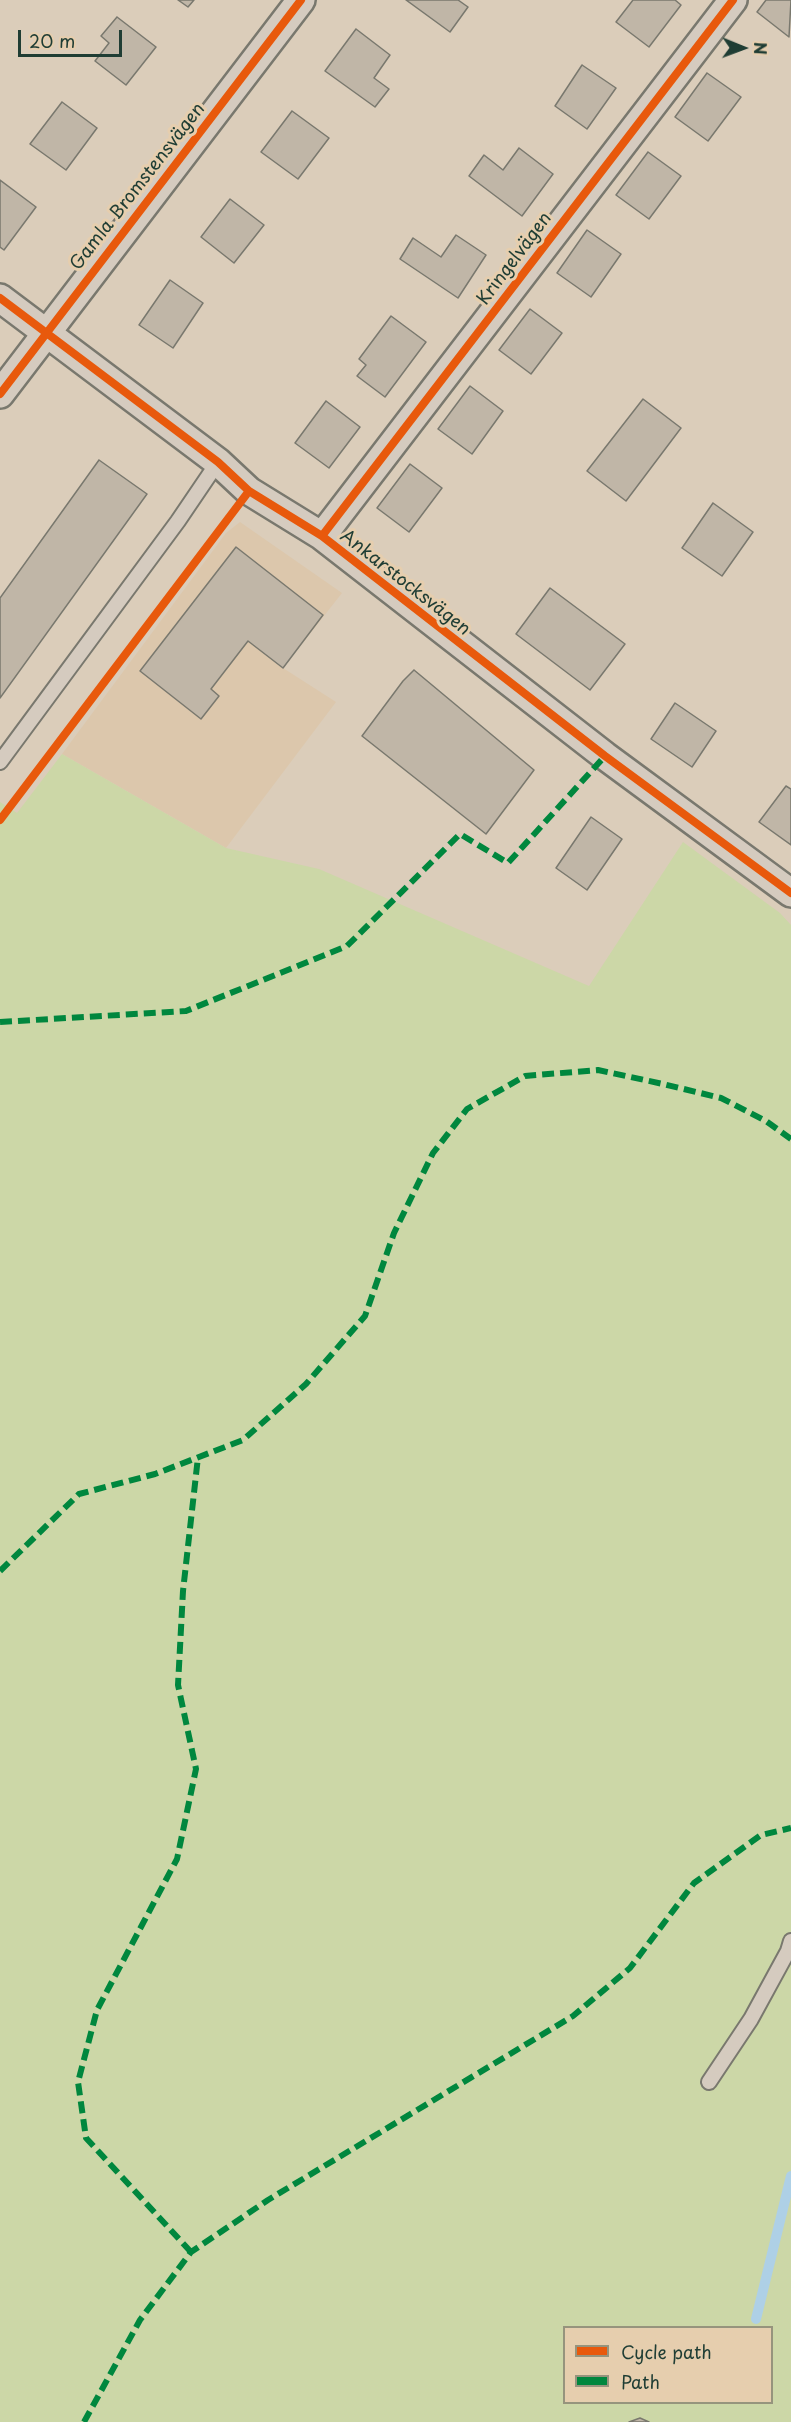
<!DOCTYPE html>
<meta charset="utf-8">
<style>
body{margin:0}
#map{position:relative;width:791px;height:2422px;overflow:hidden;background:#dbcdba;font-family:"Playpen Sans",sans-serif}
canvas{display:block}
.legend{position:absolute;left:563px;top:2326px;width:210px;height:78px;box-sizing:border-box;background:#e6ceae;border:2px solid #96947d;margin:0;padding:8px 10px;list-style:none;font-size:18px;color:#1f3d34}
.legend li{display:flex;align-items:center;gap:12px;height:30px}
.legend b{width:30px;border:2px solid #96947d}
.north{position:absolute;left:713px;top:18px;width:60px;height:60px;-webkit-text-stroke:4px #e6ceae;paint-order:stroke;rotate:91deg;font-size:16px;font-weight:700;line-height:24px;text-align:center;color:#1f3d34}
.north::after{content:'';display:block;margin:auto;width:21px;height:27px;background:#1f3d34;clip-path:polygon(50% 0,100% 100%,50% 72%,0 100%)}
.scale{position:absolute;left:18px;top:30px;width:104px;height:27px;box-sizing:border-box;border:3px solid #1f3d34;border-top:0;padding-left:8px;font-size:18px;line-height:21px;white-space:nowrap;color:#1f3d34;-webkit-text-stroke:4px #e6ceae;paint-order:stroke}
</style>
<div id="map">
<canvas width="791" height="2422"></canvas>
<ul class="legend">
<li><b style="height:8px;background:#e8590c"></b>Cycle path</li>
<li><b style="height:8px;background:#00873e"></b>Path</li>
</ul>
<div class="north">N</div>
<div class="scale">20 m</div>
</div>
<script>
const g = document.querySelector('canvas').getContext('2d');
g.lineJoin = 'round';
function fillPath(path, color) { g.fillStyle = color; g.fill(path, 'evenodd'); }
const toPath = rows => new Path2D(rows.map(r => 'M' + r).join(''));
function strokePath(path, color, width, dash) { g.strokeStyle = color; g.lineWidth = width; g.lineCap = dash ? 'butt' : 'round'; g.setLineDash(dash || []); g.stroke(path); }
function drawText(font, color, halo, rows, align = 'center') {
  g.font = font + ' "Playpen Sans",sans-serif'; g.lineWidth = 6; g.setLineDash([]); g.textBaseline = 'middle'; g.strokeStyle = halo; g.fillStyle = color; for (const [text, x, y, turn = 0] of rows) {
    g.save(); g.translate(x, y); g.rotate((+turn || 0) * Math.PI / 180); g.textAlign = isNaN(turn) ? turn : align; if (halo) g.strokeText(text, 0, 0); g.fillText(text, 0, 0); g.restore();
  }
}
fillPath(toPath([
 [240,522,342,593,283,668,336,702,226,848,62,754,226,533]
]), '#dcc7ac');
fillPath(toPath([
 [62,754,226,848,319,869,589,986,683,842,780,913,791,925,791,2422,0,2422,0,802,17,813],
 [564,2328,772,2328,772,2402,564,2402]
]), '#ccd7a7');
strokePath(toPath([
 [756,2319,791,2176]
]), '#aed0e6', 10);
const building = toPath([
 [178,0,194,0,188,7,178,0],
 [406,0,458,0,468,7,450,32,406,0],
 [633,0,675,0,681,5,649,47,616,22,633,0],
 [766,0,791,0,789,37,757,12,766,0],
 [117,17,156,47,126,85,95,61,109,43,101,36,117,17],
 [356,29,390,55,374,78,389,89,375,107,325,71,356,29],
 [582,65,616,88,587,129,555,106,582,65],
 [707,73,741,97,708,141,675,117,707,73],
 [62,102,97,128,66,170,30,144,62,102],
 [292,111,329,138,298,179,261,152,292,111],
 [519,148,553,174,522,216,469,176,484,155,503,170,519,148],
 [648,152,681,176,649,219,616,195,648,152],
 [0,180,36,207,4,250,0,247,0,180],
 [230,199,264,225,234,263,201,237,230,199],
 [587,230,621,254,591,297,557,273,587,230],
 [456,235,486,255,458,298,400,259,413,238,441,257,456,235],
 [170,280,203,303,173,348,139,325,170,280],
 [530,309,562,333,531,374,499,350,530,309],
 [391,316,426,342,385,397,357,376,366,365,359,359,391,316],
 [470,386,503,411,472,454,438,429,470,386],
 [643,399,681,428,626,501,587,471,643,399],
 [326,401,360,427,329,468,295,443,326,401],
 [99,460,147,494,0,698,0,598,99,460],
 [410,464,442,488,409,532,377,508,410,464],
 [713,503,753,532,722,576,682,548,713,503],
 [236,547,323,615,283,668,248,641,211,689,219,696,201,719,140,671,236,547],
 [550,588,625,644,590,690,516,634,550,588],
 [414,670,534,770,486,834,362,736,403,681,414,670],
 [675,703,716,731,692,767,651,739,675,703],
 [786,786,791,789,791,845,759,822,786,786],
 [591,817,622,839,587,890,556,868,591,817],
 [640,2418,649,2422,629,2422,640,2418]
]);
fillPath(building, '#c0b6a7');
strokePath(building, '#79786e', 1.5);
const lane = toPath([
 [0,762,178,521,218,462],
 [709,2082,751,2019,788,1951,791,1941]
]);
const street = toPath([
 [0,298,218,462,249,491,322,536,605,756,791,893],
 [0,394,301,0],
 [322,536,733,0]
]);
strokePath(lane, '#79786e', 18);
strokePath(street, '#79786e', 32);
strokePath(lane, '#d5cbbf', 14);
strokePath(street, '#d5cbbf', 27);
strokePath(toPath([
 [0,1022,186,1011,347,946,460,834,508,863,605,756],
 [0,1571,79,1494,155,1474,243,1440,306,1384,365,1316,394,1233,433,1153,467,1109,525,1076,598,1070,663,1084,721,1098,766,1121,791,1139],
 [191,2252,86,2138,78,2082,97,2010,177,1859,196,1769,178,1685,183,1591,198,1457],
 [84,2422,140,2320,191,2252,268,2200,573,2016,630,1968,694,1883,761,1835,791,1828]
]), '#00873e', 6, [12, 6]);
strokePath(toPath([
 [0,298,218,462,249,491,322,536,605,756,791,893],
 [0,394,301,0],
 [322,536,733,0],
 [0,820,249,491]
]), '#e8590c', 8);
drawText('18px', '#1f3d34', '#e6ceae', [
 ["Gamla Bromstensvägen",138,187,-52],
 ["Kringelvägen",515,259,-53],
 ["Ankarstocksvägen",405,583,38]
]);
</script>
